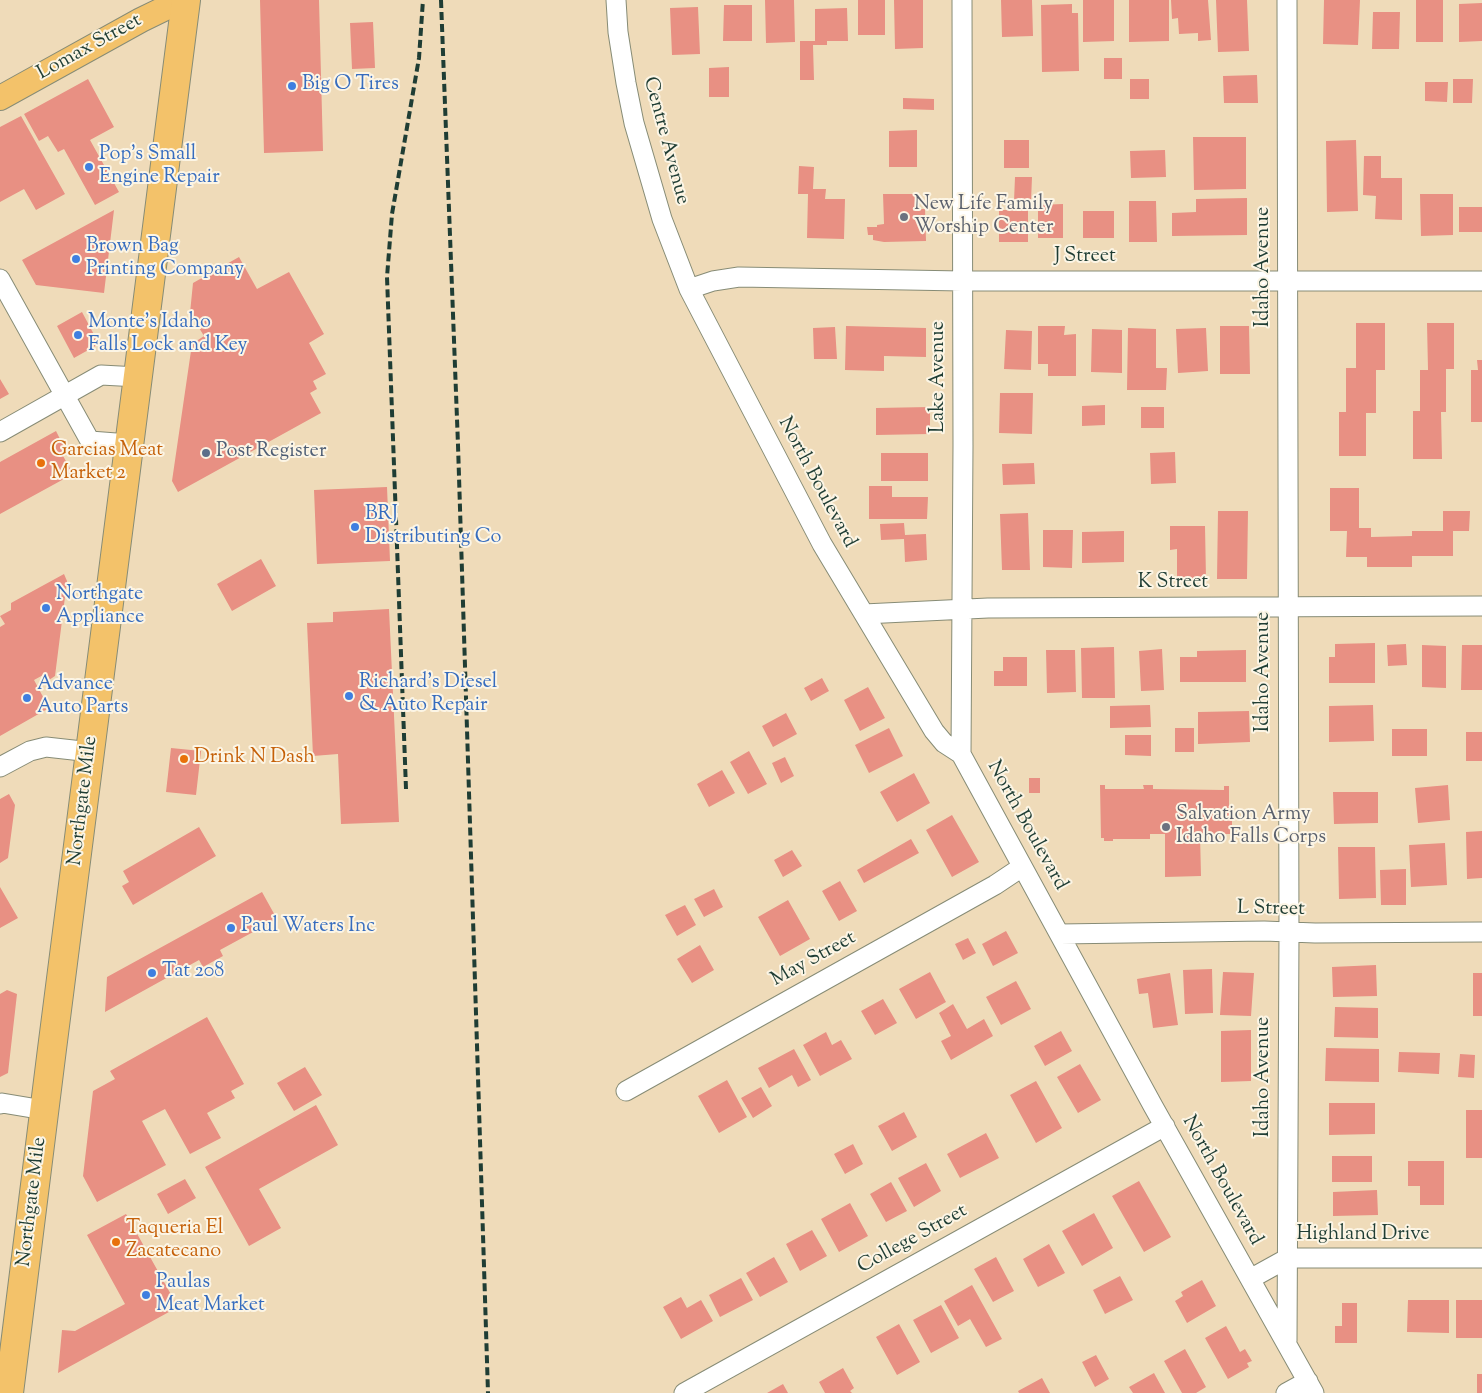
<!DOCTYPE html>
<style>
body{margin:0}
canvas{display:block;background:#efdbb9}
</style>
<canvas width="1482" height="1393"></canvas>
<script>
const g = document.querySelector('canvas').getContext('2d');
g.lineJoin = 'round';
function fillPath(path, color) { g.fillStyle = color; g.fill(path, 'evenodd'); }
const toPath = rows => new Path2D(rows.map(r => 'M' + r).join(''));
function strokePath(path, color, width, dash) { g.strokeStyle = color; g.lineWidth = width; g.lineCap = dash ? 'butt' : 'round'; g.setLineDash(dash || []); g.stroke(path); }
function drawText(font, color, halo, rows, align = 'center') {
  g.font = font + ' "Sorts Mill Goudy",serif'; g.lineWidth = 4; g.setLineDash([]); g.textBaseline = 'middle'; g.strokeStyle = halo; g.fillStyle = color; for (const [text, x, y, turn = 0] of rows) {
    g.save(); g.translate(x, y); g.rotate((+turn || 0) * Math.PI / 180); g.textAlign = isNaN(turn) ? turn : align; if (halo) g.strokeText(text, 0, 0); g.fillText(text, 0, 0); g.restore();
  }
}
fillPath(toPath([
 [260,0,319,0,323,151,264,153],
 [765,0,794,0,795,42,766,43],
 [858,0,885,0,885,35,858,35],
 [894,0,923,0,923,48,895,49],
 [1001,0,1032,0,1033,36,1002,37],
 [1083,0,1114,0,1114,41,1083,42],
 [1129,0,1169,0,1169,41,1129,42],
 [1171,0,1208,0,1211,40,1198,41,1198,33,1179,34,1178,18,1172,19],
 [1216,0,1247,0,1249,51,1218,52],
 [1324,0,1360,0,1358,45,1323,44],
 [1416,0,1443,0,1443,42,1416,42],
 [1482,3,1482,41,1459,42,1459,4],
 [1072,4,1072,13,1078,13,1079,71,1042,72,1041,5],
 [724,5,752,5,752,41,723,41],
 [698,7,700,54,672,55,670,8],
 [847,8,848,41,827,41,827,45,813,45,814,80,800,80,800,41,815,41,815,9],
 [1373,12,1400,12,1399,49,1372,49],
 [373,22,375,68,352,69,350,23],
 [1104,58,1122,58,1122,79,1104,79],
 [729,67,729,97,709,97,709,68],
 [1257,75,1258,103,1224,103,1223,76],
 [88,79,114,127,90,140,119,192,95,205,64,149,58,152,48,136,39,141,24,114],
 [1130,79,1149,79,1149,99,1130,99],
 [1453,79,1473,79,1472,103,1453,103],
 [1425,82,1448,82,1447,102,1425,101],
 [903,98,934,99,934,110,903,109],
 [21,116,65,194,36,210,24,189,0,202,0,127],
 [917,130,917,167,889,167,889,131],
 [1193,137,1246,137,1246,189,1194,190],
 [1004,140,1029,140,1029,168,1004,168],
 [1356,140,1358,211,1327,212,1326,141],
 [1165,150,1166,177,1131,178,1130,151],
 [1364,156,1381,156,1381,178,1402,178,1402,220,1375,219,1376,196,1363,195],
 [799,166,814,167,813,189,826,189,825,199,845,199,844,239,807,238,808,194,798,194],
 [1015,177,1032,177,1031,202,1014,201],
 [883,194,916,194,916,209,925,209,926,241,884,242,873,240,873,235,868,235,867,227,877,227,877,225,884,224],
 [1420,194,1453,194,1453,235,1421,236],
 [1247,198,1247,235,1172,236,1172,213,1196,212,1196,199],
 [1129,201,1156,201,1157,242,1129,242],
 [1063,204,1063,238,1038,238,1038,205],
 [1459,207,1482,207,1482,232,1459,232],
 [114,210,104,293,36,285,22,260],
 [999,210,1028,210,1028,242,999,242],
 [1083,211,1114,211,1114,238,1083,238],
 [239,257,257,289,289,272,324,334,309,343,326,374,313,381,317,389,310,393,321,413,178,492,172,481,192,344,204,336,190,313,193,283],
 [82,312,99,344,74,358,57,326],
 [1356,323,1385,323,1385,370,1376,370,1376,413,1366,413,1366,456,1339,456,1339,412,1346,412,1346,368,1356,368],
 [1427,323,1454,323,1454,369,1446,369,1446,412,1441,412,1442,459,1413,459,1413,411,1420,411,1420,370,1428,370],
 [846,326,926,328,926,357,884,356,884,371,845,370],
 [1038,326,1065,326,1064,335,1076,334,1076,376,1048,376,1048,364,1038,364],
 [1220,326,1249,326,1250,374,1220,374],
 [835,327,837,359,814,359,813,328],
 [1128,328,1156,329,1156,368,1167,368,1166,390,1127,390],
 [1206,328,1208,371,1178,373,1176,329],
 [1092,329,1122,330,1122,373,1091,372],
 [1006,330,1032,331,1031,370,1004,369],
 [1477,360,1482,360,1482,422,1471,422,1471,370,1478,370],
 [0,379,9,394,0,399],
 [1000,393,1033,393,1032,434,999,433],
 [1105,405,1105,425,1082,426,1082,406],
 [930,407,930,434,876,435,876,408],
 [1141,407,1164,407,1164,428,1141,428],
 [56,431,66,451,62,454,73,474,0,514,0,462],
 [1175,452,1176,483,1151,484,1150,453],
 [881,453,928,453,928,481,881,481],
 [1034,463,1035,484,1003,485,1002,464],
 [869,486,892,486,892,497,928,497,927,519,869,519],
 [387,487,390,561,317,564,314,490],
 [1330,488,1359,488,1359,528,1371,528,1371,537,1412,536,1412,531,1443,531,1443,511,1470,511,1469,531,1453,531,1453,556,1412,556,1412,567,1367,567,1367,557,1346,557,1347,531,1330,531],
 [1218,511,1248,511,1247,579,1217,579],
 [1028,513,1030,570,1002,570,1000,514],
 [904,523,905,535,926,534,927,560,905,562,904,539,881,540,880,524],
 [1170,526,1205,526,1206,579,1177,580,1177,549,1170,550],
 [1043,530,1073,530,1072,568,1043,567],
 [1124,531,1124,562,1082,563,1082,532],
 [261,559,276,586,232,611,217,584],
 [64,574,67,581,55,676,49,680,45,674,34,680,49,708,0,736,0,627,5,624,0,616,11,610,11,603],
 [389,609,399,822,341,824,338,754,313,756,307,623,333,622,333,612],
 [1375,643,1375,683,1329,683,1329,657,1335,657,1335,644],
 [1406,644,1407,665,1388,666,1387,645],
 [1422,645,1446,646,1446,688,1422,687],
 [1462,645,1482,645,1482,690,1461,690],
 [1114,647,1115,698,1082,698,1081,648],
 [1162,649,1164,690,1141,691,1139,651],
 [1046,650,1075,650,1076,692,1047,693],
 [1246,650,1246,682,1180,682,1180,657,1197,657,1197,651],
 [1003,657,1027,657,1027,686,994,686,994,671,1003,671],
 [822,678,829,691,811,701,804,688],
 [868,687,885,718,860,731,844,700],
 [1150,705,1151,727,1110,728,1110,706],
 [1373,705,1374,741,1329,742,1329,706],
 [1249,711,1250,742,1198,744,1198,712],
 [786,713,797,734,773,747,762,726],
 [889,728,903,756,869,773,855,745],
 [1175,728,1194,728,1194,752,1175,752],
 [1392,729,1427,729,1427,756,1392,756],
 [1466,732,1482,732,1482,761,1466,761],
 [1125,735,1151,735,1151,756,1125,755],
 [171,748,201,751,196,795,166,792],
 [749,751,767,784,748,794,730,762],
 [785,757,794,776,781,783,772,763],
 [722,770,735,793,709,807,697,784],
 [914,773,930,803,897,822,880,792],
 [1029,778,1040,778,1040,793,1029,793],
 [1100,785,1105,785,1105,789,1144,789,1143,785,1153,785,1153,789,1224,790,1224,786,1229,786,1229,820,1232,820,1232,834,1200,834,1201,876,1165,877,1165,834,1150,834,1150,839,1113,839,1113,841,1104,841,1104,838,1101,838],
 [1448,785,1450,820,1418,823,1415,788],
 [1333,792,1378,792,1378,823,1334,824],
 [9,794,15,805,8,858,0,863,0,799],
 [952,815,979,862,952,877,926,830],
 [199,827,216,856,133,905,122,886,129,882,123,871],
 [1482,831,1482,878,1467,879,1466,832],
 [911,839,919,853,864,883,857,870],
 [1445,843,1447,885,1411,887,1409,845],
 [1338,847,1375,847,1376,898,1339,899],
 [792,850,802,866,783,877,774,860],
 [1406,869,1406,905,1381,905,1380,870],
 [840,881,857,911,839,921,822,891],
 [0,887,18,918,0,928],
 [714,889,723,907,704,917,694,899],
 [262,892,277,919,220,950,223,956,203,967,199,960,105,1012,107,977],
 [788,900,810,939,780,956,758,917],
 [685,905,696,925,677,936,665,915],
 [1006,931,1018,953,993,966,982,944],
 [968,938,976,953,963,960,955,944],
 [700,945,714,970,692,983,677,959],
 [1376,965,1377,996,1333,997,1332,967],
 [1212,969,1213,1013,1185,1014,1183,970],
 [930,972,946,1002,916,1019,899,989],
 [1223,972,1254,973,1251,1016,1220,1015],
 [1170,973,1178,1025,1153,1028,1148,993,1139,994,1137,979],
 [1473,973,1482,973,1482,1016,1473,1016],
 [1016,981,1031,1009,1001,1025,986,997],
 [7,990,17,994,8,1073,0,1077,0,994],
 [883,999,897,1023,875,1035,861,1011],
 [953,1004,967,1029,984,1019,993,1036,951,1060,941,1041,951,1036,939,1013],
 [1335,1007,1378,1008,1378,1038,1334,1037],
 [207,1017,244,1084,231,1091,235,1098,207,1113,221,1138,190,1154,165,1109,142,1121,166,1165,97,1202,83,1176,93,1091,115,1079,110,1071],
 [1251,1030,1251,1081,1221,1082,1221,1031],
 [1061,1031,1072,1051,1045,1066,1034,1046],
 [826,1032,832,1045,841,1040,852,1059,820,1076,803,1045],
 [1326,1048,1379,1049,1379,1082,1325,1081],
 [794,1049,811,1080,798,1087,792,1075,769,1088,758,1068],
 [1399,1052,1440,1053,1439,1074,1398,1072],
 [1460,1054,1475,1055,1474,1078,1458,1077],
 [1080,1064,1101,1100,1078,1113,1057,1077],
 [305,1067,322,1095,294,1111,277,1083],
 [727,1080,747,1117,719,1133,698,1096],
 [1036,1081,1062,1128,1036,1143,1010,1095],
 [761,1087,772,1106,753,1118,741,1098],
 [1329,1103,1375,1103,1375,1134,1329,1135],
 [316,1105,338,1145,259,1189,281,1228,249,1246,205,1167],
 [1466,1110,1482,1110,1482,1158,1466,1158],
 [904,1112,917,1137,892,1151,878,1126],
 [986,1133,999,1158,960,1178,947,1154],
 [853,1144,863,1164,845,1174,834,1154],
 [1332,1156,1372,1156,1372,1182,1332,1182],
 [1408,1161,1444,1161,1444,1205,1420,1205,1420,1186,1408,1186],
 [926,1163,941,1191,914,1207,898,1178],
 [185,1179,196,1198,168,1214,157,1194],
 [1139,1181,1171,1237,1144,1252,1112,1196],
 [891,1182,907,1211,886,1222,870,1194],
 [1377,1190,1378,1215,1333,1216,1333,1192],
 [850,1203,868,1236,839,1252,821,1219],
 [1094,1213,1113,1248,1082,1266,1062,1231],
 [126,1214,178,1307,58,1373,62,1330,75,1331,125,1304,87,1235],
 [812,1230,827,1256,800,1271,786,1244],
 [1049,1244,1065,1273,1038,1287,1023,1259],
 [774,1257,788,1282,760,1297,746,1273],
 [996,1257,1014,1291,993,1302,974,1269],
 [1120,1276,1133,1300,1105,1314,1093,1290],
 [741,1278,753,1300,720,1317,709,1295],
 [1202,1280,1216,1306,1187,1323,1175,1301,1183,1296,1181,1292],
 [972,1285,1002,1339,986,1347,970,1319,958,1326,944,1301],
 [681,1297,687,1308,701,1300,713,1321,681,1339,663,1307],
 [1408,1300,1449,1300,1449,1333,1407,1332],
 [1456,1300,1482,1300,1482,1338,1456,1338],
 [1342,1303,1357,1303,1357,1343,1335,1343,1335,1326,1342,1326],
 [941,1305,959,1338,931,1353,913,1320],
 [899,1324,920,1362,897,1375,876,1337],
 [1226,1326,1240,1352,1245,1349,1252,1361,1247,1363,1249,1367,1228,1379,1205,1338],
 [1185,1349,1206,1387,1196,1393,1182,1393,1164,1361],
 [1096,1355,1109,1379,1095,1387,1082,1362],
 [843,1368,854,1388,850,1391,852,1393,825,1393,819,1382],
 [1154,1373,1165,1393,1133,1393,1129,1387],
 [1477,1374,1482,1374,1482,1393,1477,1393],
 [1042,1378,1050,1393,1019,1393,1018,1391],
 [783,1384,788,1393,767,1393]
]), '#e89083');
const minor = toPath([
 [616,0,618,32,626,83,634,123,662,219,689,289,822,544,934,731,944,743,961,754,1153,1106,1314,1393],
 [0,279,90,441,129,444],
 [689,289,713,281,739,277,962,281,1482,281],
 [0,432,101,375,138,377],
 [864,614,988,608,1482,606],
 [961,754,963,445,962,0],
 [0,767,30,751,46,747,91,752],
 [1060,934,1264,931,1315,933,1482,932],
 [626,1091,995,885,1022,867],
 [0,1104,2,1103,44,1110],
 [1250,1279,1288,1258,1482,1258],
 [1287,1341,1289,932,1287,0],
 [684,1393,1165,1126],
 [1286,1393,1308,1381]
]);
const major = toPath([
 [0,98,141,20,182,0]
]);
const highway = toPath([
 [9,1393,52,1049,186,0]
]);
strokePath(minor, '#878c76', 21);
strokePath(major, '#878c76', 26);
strokePath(highway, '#878c76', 30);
strokePath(minor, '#fff', 19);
strokePath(major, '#f3c26a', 24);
strokePath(highway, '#f3c26a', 28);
strokePath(toPath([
 [441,0,458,445,488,1393],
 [406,789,387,277,392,214,419,58,423,0]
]), '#1f3d34', 4, [8, 4]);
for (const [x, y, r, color] of [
 [292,86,5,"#3f7fe0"],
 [89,167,5,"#3f7fe0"],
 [904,217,5,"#6b7280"],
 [76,259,5,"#3f7fe0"],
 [78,335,5,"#3f7fe0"],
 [206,453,5,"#5c6f8a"],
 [41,463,5,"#e8710a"],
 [355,527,5,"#3f7fe0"],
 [46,608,5,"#3f7fe0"],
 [349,696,5,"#3f7fe0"],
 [27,698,5,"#3f7fe0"],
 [184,759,5,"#e8710a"],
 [1166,827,5,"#6b7280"],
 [231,928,5,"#3f7fe0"],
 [152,973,5,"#3f7fe0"],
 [116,1242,5,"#e8710a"],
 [146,1295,5,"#3f7fe0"]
]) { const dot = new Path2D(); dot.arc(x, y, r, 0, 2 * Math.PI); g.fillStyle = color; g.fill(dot); strokePath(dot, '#fcf5e5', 2); }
drawText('20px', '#1f3d34', '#fcf5e5', [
 ["Lomax Street",90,48,-29],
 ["Centre Avenue",665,141,75],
 ["J Street",1085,258],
 ["Idaho Avenue",1265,267,-90],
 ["Lake Avenue",940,377,-90],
 ["North Boulevard",816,483,62],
 ["K Street",1173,584],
 ["Idaho Avenue",1265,672,-90],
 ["Northgate Mile",84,801,-83],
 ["North Boulevard",1026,826,61],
 ["L Street",1271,910,1],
 ["May Street",814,960,-29],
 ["Idaho Avenue",1265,1077,-90],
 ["North Boulevard",1221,1181,61],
 ["Northgate Mile",33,1202,-83],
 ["Highland Drive",1363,1236],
 ["College Street",913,1240,-29]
]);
drawText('20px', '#366cbe', '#fcf5e5', [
 ["Big O Tires",302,86],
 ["Pop's Small",99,156],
 ["Engine Repair",99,179],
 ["Brown Bag",86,248],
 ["Printing Company",86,271],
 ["Monte's Idaho",88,324],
 ["Falls Lock and Key",88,347],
 ["BRJ",365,516],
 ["Distributing Co",365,539],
 ["Northgate",56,596],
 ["Appliance",56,619],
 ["Richard's Diesel",359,684],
 ["& Auto Repair",359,707],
 ["Advance",37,686],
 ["Auto Parts",37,709],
 ["Paul Waters Inc",241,928],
 ["Tat 208",162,973],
 ["Paulas",156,1284],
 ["Meat Market",156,1307]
], 'left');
drawText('20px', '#5b616d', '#fcf5e5', [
 ["New Life Family",914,206],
 ["Worship Center",914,229],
 ["Salvation Army",1176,816],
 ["Idaho Falls Corps",1176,839]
], 'left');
drawText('20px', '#c56008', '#fcf5e5', [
 ["Garcias Meat",51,452],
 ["Market 2",51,475],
 ["Drink N Dash",194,759],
 ["Taqueria El",126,1230],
 ["Zacatecano",126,1253]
], 'left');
drawText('20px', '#4e5e75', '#fcf5e5', [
 ["Post Register",216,453]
], 'left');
</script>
